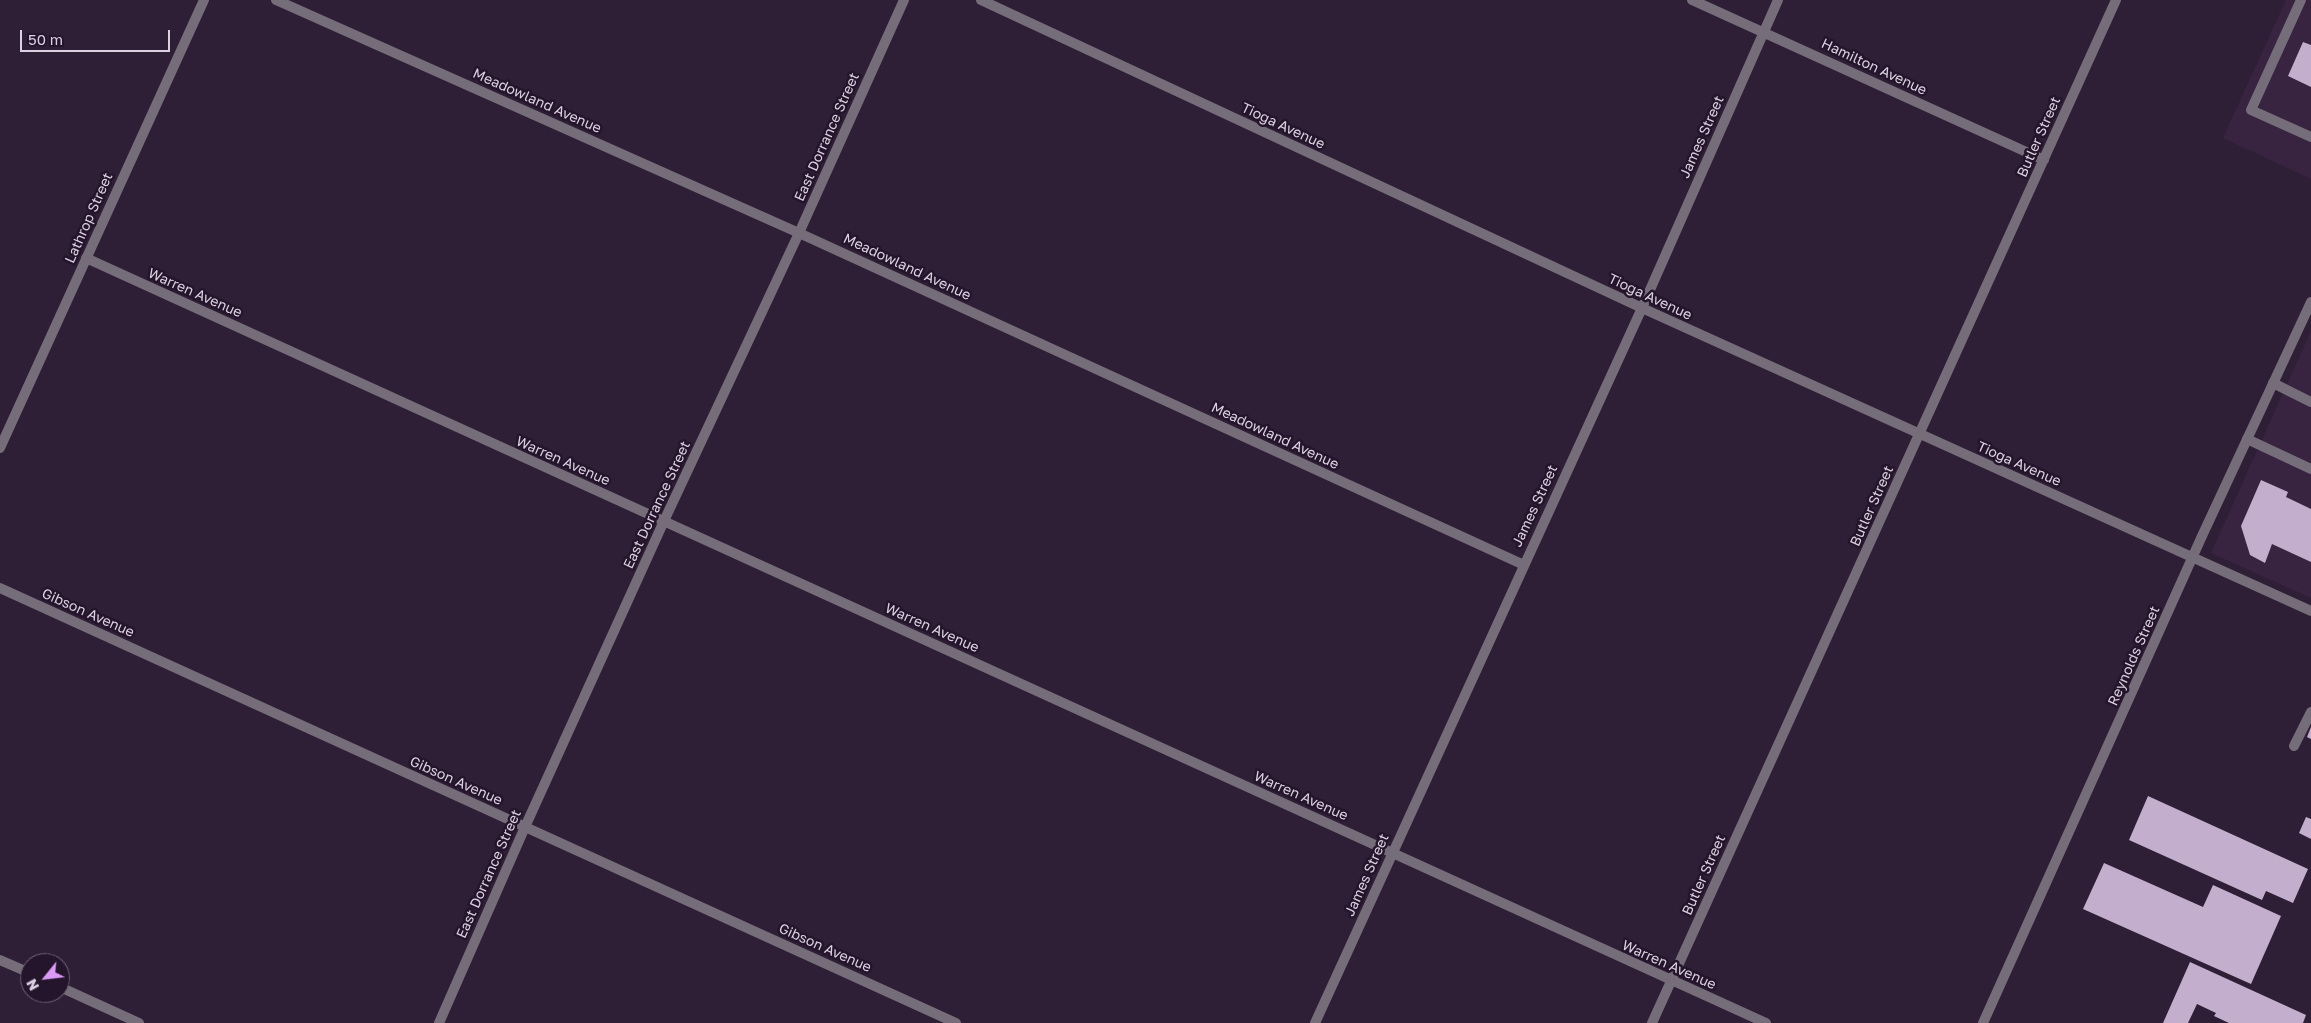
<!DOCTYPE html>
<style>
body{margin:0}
#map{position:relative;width:2311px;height:1023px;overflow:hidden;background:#2f1f36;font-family:"Golos Text",sans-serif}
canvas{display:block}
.north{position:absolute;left:20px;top:953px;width:50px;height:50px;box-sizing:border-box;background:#25152c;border:1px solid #6e6074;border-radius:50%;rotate:241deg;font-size:14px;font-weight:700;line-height:20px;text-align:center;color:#dbd1e0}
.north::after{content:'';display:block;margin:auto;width:18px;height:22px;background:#da9af6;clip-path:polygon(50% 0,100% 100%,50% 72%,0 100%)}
.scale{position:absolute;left:20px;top:30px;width:150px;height:22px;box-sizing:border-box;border:2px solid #dbd1e0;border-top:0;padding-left:6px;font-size:15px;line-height:18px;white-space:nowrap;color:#dbd1e0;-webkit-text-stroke:4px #25152c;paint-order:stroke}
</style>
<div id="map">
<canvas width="2311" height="1023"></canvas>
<div class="north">N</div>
<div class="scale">50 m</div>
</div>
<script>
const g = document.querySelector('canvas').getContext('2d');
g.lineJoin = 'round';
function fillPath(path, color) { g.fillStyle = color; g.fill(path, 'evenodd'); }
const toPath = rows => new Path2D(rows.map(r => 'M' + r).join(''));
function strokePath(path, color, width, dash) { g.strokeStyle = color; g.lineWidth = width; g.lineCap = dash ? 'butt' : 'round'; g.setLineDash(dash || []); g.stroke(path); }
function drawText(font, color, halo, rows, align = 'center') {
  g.font = font + ' "Golos Text",sans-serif'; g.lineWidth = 5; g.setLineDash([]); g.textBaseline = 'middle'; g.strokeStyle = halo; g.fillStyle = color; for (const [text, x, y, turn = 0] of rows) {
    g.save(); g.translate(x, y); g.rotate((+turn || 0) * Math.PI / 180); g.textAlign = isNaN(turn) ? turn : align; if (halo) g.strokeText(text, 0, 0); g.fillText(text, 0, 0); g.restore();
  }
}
fillPath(toPath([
 [2286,0,2311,0,2311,179,2223,138],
 [2311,331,2311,598,2211,553]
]), '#382341');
fillPath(toPath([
 [2303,42,2311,45,2311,87,2288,76],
 [2261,480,2288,492,2286,497,2311,509,2311,562,2272,544,2265,563,2250,555,2241,526],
 [2311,727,2311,739,2307,737],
 [2148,796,2308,869,2293,903,2266,891,2262,900,2129,840],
 [2306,817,2311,819,2311,839,2299,833],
 [2104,863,2203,907,2213,885,2281,916,2251,984,2083,909],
 [2190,962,2306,1015,2303,1023,2229,1023,2214,1016,2216,1013,2197,1004,2188,1023,2163,1023]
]), '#c3afcd');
strokePath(toPath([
 [2301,0,2251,110,2311,137],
 [2273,383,2311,402],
 [2247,439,2311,469],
 [2294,746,2311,712]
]), '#766d7a', 10);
strokePath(toPath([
 [276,0,799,233,1524,565],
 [981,0,1642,308,2311,611],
 [1692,0,2044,160],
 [86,258,1766,1023],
 [0,448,204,0],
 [0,588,956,1023],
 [0,960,30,973],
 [60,987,139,1023],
 [439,1023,525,827,664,521,799,233,904,0],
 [1315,1023,1642,308,1778,0],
 [1652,1023,2116,0],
 [1983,1023,2202,536,2311,302]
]), '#766d7a', 10);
drawText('14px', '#dbd1e0', '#25152c', [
 ["Hamilton Avenue",1874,67,25],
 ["Meadowland Avenue",537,101,24],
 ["Tioga Avenue",1283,126,25],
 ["East Dorrance Street",827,137,-66],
 ["James Street",1702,137,-66],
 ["Butler Street",2039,137,-66],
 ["Lathrop Street",89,218,-66],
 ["Meadowland Avenue",907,267,25],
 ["Warren Avenue",195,293,24],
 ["Tioga Avenue",1650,297,25],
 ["Meadowland Avenue",1275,436,25],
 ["Warren Avenue",563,461,24],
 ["Tioga Avenue",2019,464,24],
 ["East Dorrance Street",657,505,-65],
 ["James Street",1535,506,-65],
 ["Butler Street",1872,506,-66],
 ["Gibson Avenue",88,613,24],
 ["Warren Avenue",932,628,24],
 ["Reynolds Street",2134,656,-66],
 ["Gibson Avenue",456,781,24],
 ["Warren Avenue",1301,796,24],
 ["East Dorrance Street",489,874,-66],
 ["James Street",1367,875,-66],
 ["Butler Street",1704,875,-66],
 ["Gibson Avenue",825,948,24],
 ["Warren Avenue",1669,965,24]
]);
</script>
